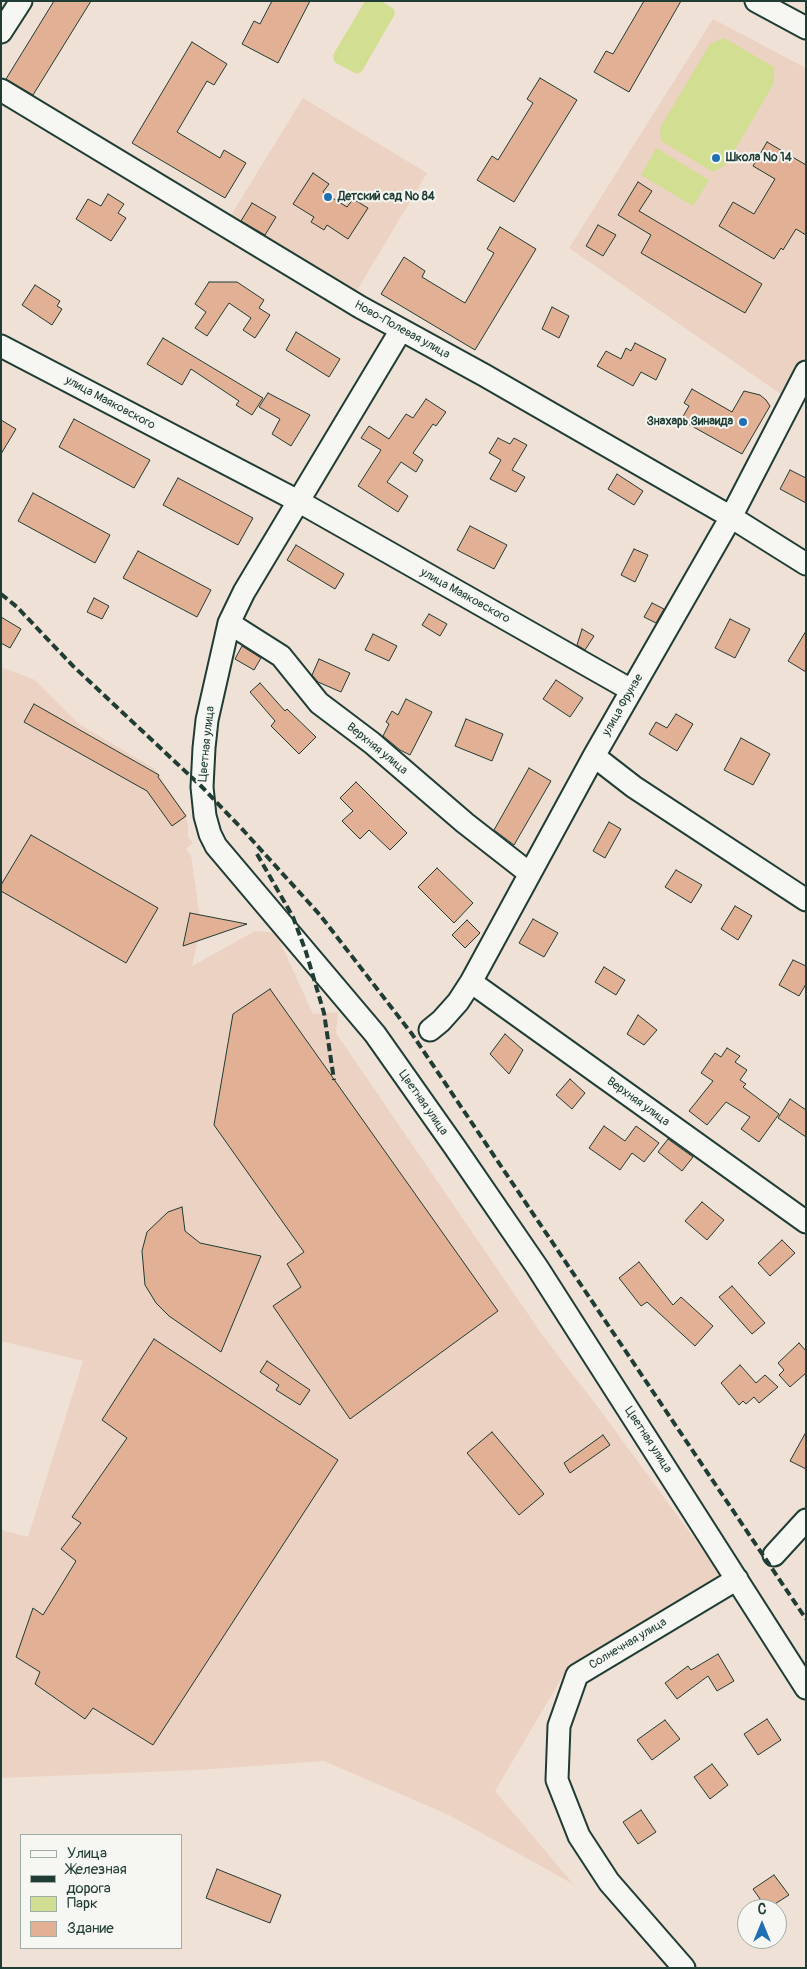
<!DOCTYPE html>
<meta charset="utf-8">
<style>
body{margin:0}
#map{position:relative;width:807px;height:1969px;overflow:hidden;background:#f0e1d6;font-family:Pangolin,sans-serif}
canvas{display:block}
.frame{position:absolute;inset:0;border:2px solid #1f3d34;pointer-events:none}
.legend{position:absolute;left:20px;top:1834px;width:162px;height:115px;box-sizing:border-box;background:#f6f6f2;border:1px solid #a0aca6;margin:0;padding:6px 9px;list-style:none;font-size:15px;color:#1f3d34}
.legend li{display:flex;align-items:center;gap:10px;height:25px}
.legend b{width:25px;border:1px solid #a0aca6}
.north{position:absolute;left:737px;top:1899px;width:50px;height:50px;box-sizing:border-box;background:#f6f6f2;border:1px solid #a0aca6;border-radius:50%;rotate:0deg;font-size:14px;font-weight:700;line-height:20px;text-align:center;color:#1f3d34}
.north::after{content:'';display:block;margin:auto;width:18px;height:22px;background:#1f6fb2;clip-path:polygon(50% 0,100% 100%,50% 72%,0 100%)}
</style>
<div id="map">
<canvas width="807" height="1969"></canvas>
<div class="frame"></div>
<ul class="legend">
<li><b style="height:6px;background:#f6f6f2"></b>Улица</li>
<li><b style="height:6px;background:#1f3d34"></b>Железная дорога</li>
<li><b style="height:14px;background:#d2de91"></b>Парк</li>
<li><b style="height:14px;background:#e2b095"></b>Здание</li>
</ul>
<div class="north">С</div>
</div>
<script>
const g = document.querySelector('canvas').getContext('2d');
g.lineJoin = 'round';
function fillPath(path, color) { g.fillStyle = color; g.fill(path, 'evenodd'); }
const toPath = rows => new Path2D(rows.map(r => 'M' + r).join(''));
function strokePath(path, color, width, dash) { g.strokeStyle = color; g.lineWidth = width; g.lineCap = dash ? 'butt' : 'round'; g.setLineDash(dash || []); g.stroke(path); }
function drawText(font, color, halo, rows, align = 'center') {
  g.font = font + ' Pangolin,sans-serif'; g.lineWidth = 4; g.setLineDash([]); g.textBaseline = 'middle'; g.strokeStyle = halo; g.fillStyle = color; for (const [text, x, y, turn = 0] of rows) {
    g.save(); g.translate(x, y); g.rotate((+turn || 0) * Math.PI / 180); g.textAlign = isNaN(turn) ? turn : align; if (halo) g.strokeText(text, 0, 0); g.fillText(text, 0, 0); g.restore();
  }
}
fillPath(toPath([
 [713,19,806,68,806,358,785,397,569,248],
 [303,98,427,173,356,292,347,294,228,220],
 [1,667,35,680,79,724,155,769,183,811,188,824,188,837,193,843,186,849,191,855,201,926,192,966,255,931,276,933,313,1014,338,1012,336,1033,543,1336,600,1410,724,1579,612,1645,568,1667,495,1791,573,1884,449,1815,324,1761,198,1770,1,1778,1,1530,28,1537,83,1361,1,1341]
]), '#ecd2c2');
fillPath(toPath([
 [365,1,381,1,394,9,395,14,362,71,357,74,336,63,334,61,333,55],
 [724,38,774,67,774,83,726,165,713,172,661,141,660,128,710,44],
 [656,148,709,180,693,206,641,175]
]), '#d2de91');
const building = toPath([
 [54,1,91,1,33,95,6,79,54,1],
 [272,1,310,1,278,63,242,44,254,21,260,24,272,1],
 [644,1,681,1,629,92,594,72,606,51,613,54,644,1],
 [192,42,227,64,214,85,207,81,177,132,220,158,224,150,246,163,225,198,132,143,192,42],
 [540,78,577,100,514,202,477,180,492,156,498,160,533,103,527,99,540,78],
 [767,142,806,165,806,235,796,229,783,250,781,248,774,259,719,226,733,202,754,214,775,179,753,166,767,142],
 [313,173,329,184,323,192,347,207,353,199,368,208,348,239,327,225,324,230,311,222,314,217,293,204,313,173],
 [638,182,652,191,639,211,762,284,745,313,641,253,651,235,618,215,638,182],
 [108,194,124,204,118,213,126,218,111,241,76,219,88,199,101,206,108,194],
 [252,203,276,217,265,235,241,221,252,203],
 [598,225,616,235,603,256,586,246,598,225],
 [500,227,536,249,475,350,381,294,404,257,425,271,422,277,465,303,494,253,487,249,500,227],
 [209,282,237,282,264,300,259,308,270,315,255,338,243,330,251,318,229,303,207,336,195,328,206,312,195,304,209,282],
 [35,285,60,301,57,306,62,309,52,325,22,305,35,285],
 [552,307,569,316,559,338,542,329,552,307],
 [296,332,340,359,329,377,286,350,296,332],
 [163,338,263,398,252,415,236,405,239,401,191,369,182,385,147,364,163,338],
 [635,343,666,359,656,380,641,372,633,386,597,366,606,351,621,359,626,348,631,351,635,343],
 [692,389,732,412,744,391,760,395,766,400,770,406,742,454,681,420,689,406,684,403,692,389],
 [268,393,310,415,291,446,272,434,280,419,259,407,268,393],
 [426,399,446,412,436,426,433,424,413,453,423,460,416,472,401,462,387,482,408,496,398,512,358,486,381,450,361,438,369,426,389,439,406,414,413,418,426,399],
 [74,419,150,460,134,488,59,447,74,419],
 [1,420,16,429,1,454,1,420],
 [498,438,510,444,514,438,527,445,512,470,525,477,516,492,490,479,501,460,489,453,498,438],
 [790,470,806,478,806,503,780,489,790,470],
 [617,474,643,491,634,505,608,489,617,474],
 [178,478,253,518,238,545,163,505,178,478],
 [33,493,110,535,95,563,18,521,33,493],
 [470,526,507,545,494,569,457,550,470,526],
 [296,545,344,574,335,589,287,560,296,545],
 [634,549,648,555,635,582,621,575,634,549],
 [138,551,211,590,197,617,123,578,138,551],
 [94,598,109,606,102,619,87,612,94,598],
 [652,603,664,609,656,623,644,617,652,603],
 [429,614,447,624,440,636,422,625,429,614],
 [1,617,21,629,10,648,1,643,1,617],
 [730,619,750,629,735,658,715,648,730,619],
 [582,629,594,636,585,650,577,645,582,629],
 [806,631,806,672,788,661,806,631],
 [373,634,397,646,389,661,365,650,373,634],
 [242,646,261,658,254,670,235,659,242,646],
 [319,659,350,673,341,692,318,682,312,675,319,659],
 [556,680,583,698,570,717,543,699,556,680],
 [260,683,285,711,287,709,316,737,299,754,271,726,275,721,250,692,260,683],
 [406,699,432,712,410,755,400,750,383,736,389,724,386,722,392,711,398,715,406,699],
 [34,704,159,775,158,777,186,816,172,826,147,791,24,722,34,704],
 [676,714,693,724,677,751,649,734,656,722,667,728,676,714],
 [466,719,503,734,492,761,455,746,466,719],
 [741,738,770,754,753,785,724,770,741,738],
 [529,768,551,781,514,845,494,830,529,768],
 [356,782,407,833,390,850,369,830,360,839,342,821,353,811,340,798,356,782],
 [609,822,621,829,605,858,593,851,609,822],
 [31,835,158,908,126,963,1,891,1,885,31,835],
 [437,868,473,903,454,923,418,887,437,868],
 [676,870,702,885,691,903,665,887,676,870],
 [735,906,752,916,738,940,721,929,735,906],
 [190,913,247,924,183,946,190,913],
 [533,919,558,933,544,957,519,943,533,919],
 [467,920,480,933,465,948,452,935,467,920],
 [793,960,806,966,806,984,799,996,779,985,793,960],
 [604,967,625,980,616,995,595,982,604,967],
 [270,989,498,1311,350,1419,273,1306,301,1287,287,1264,304,1252,214,1125,233,1014,270,989],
 [638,1015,657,1030,644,1045,627,1034,638,1015],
 [505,1034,523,1050,509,1074,490,1054,505,1034],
 [727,1048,740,1056,735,1062,747,1070,740,1080,746,1084,743,1087,779,1114,759,1142,741,1129,750,1117,726,1102,707,1125,689,1111,713,1081,701,1073,715,1053,721,1057,727,1048],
 [570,1079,585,1093,572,1109,556,1095,570,1079],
 [790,1099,806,1110,806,1137,778,1118,790,1099],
 [604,1126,625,1141,636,1126,659,1143,644,1162,632,1153,620,1170,589,1148,604,1126],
 [668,1139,693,1157,682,1171,658,1152,668,1139],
 [702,1202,724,1220,707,1240,685,1221,702,1202],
 [182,1207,185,1231,200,1243,261,1256,221,1352,169,1316,156,1303,145,1285,142,1251,147,1232,168,1212,182,1207],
 [782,1240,795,1253,770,1276,758,1263,782,1240],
 [639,1262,673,1305,681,1297,713,1326,695,1346,647,1302,641,1306,619,1278,639,1262],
 [732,1286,765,1323,752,1334,719,1297,732,1286],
 [154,1339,338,1460,153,1745,93,1708,85,1719,35,1684,40,1672,16,1657,33,1608,43,1615,76,1561,61,1549,81,1523,72,1517,127,1438,102,1420,154,1339],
 [799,1343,806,1351,806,1373,790,1387,779,1375,784,1370,778,1363,799,1343],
 [267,1361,310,1390,300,1405,276,1390,279,1385,260,1372,267,1361],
 [740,1365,756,1383,765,1375,778,1387,759,1403,754,1397,746,1404,743,1401,739,1405,721,1383,740,1365],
 [492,1432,544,1494,519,1515,467,1453,492,1432],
 [806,1432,806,1469,790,1461,806,1432],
 [603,1435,610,1445,570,1473,564,1463,603,1435],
 [718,1654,734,1681,717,1691,708,1676,677,1699,665,1683,688,1666,691,1670,718,1654],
 [767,1719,781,1740,758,1755,744,1734,767,1719],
 [665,1720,680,1739,652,1760,637,1740,665,1720],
 [712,1764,728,1785,710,1799,694,1777,712,1764],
 [641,1810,656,1832,638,1844,623,1822,641,1810],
 [217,1869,281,1895,270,1923,206,1898,217,1869],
 [774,1875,789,1895,767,1909,753,1889,774,1875]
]);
fillPath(building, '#e2b095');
strokePath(building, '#1f3d34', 1);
const minor = toPath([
 [756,1,806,28],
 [1,32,21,1],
 [1,90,360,307,484,375,731,517,806,564],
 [401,330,244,592,229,623,207,720,204,748,202,787,205,816,210,834,216,846,375,1034,454,1146,537,1267,806,1688],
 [1,346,298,501,631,690],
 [229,623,281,656,319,703,372,743,465,823,529,873],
 [594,756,634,787,806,900],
 [471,982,806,1222],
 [430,1030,441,1021,458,1002,471,982,594,756,731,517,806,372],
 [774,1555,806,1520],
 [684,1968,609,1882,579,1836,557,1780,559,1726,577,1675,737,1579]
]);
strokePath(minor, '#1f3d34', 25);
strokePath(minor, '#f6f6f2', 21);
strokePath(toPath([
 [1,594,17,607,73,666,202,787,243,830,320,915,412,1034,806,1619],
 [257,854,293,917,306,952,324,1013,334,1080]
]), '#1f3d34', 4, [8, 4]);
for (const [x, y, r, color] of [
 [716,158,5,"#1f6fb2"],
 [328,197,5,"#1f6fb2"],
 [743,422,5,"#1f6fb2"]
]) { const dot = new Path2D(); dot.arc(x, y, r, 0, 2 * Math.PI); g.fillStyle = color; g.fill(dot); strokePath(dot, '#f6f6f2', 2); }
drawText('bold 12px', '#1f3d34', '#f6f6f2', [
 ["Школа № 14",726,158],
 ["Детский сад № 84",338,197],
 ["Знахарь Зинаида",733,422,"right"]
], 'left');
drawText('12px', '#1f3d34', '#f6f6f2', [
 ["Ново-Полевая улица",402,330,29],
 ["улица Маяковского",110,403,28],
 ["улица Маяковского",465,596,29],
 ["улица Фрунзе",623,705,-60],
 ["Цветная улица",207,744,-84],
 ["Верхняя улица",377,749,39],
 ["Верхняя улица",638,1102,36],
 ["Цветная улица",423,1103,55],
 ["Цветная улица",648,1440,57],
 ["Солнечная улица",628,1644,-31]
]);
</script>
